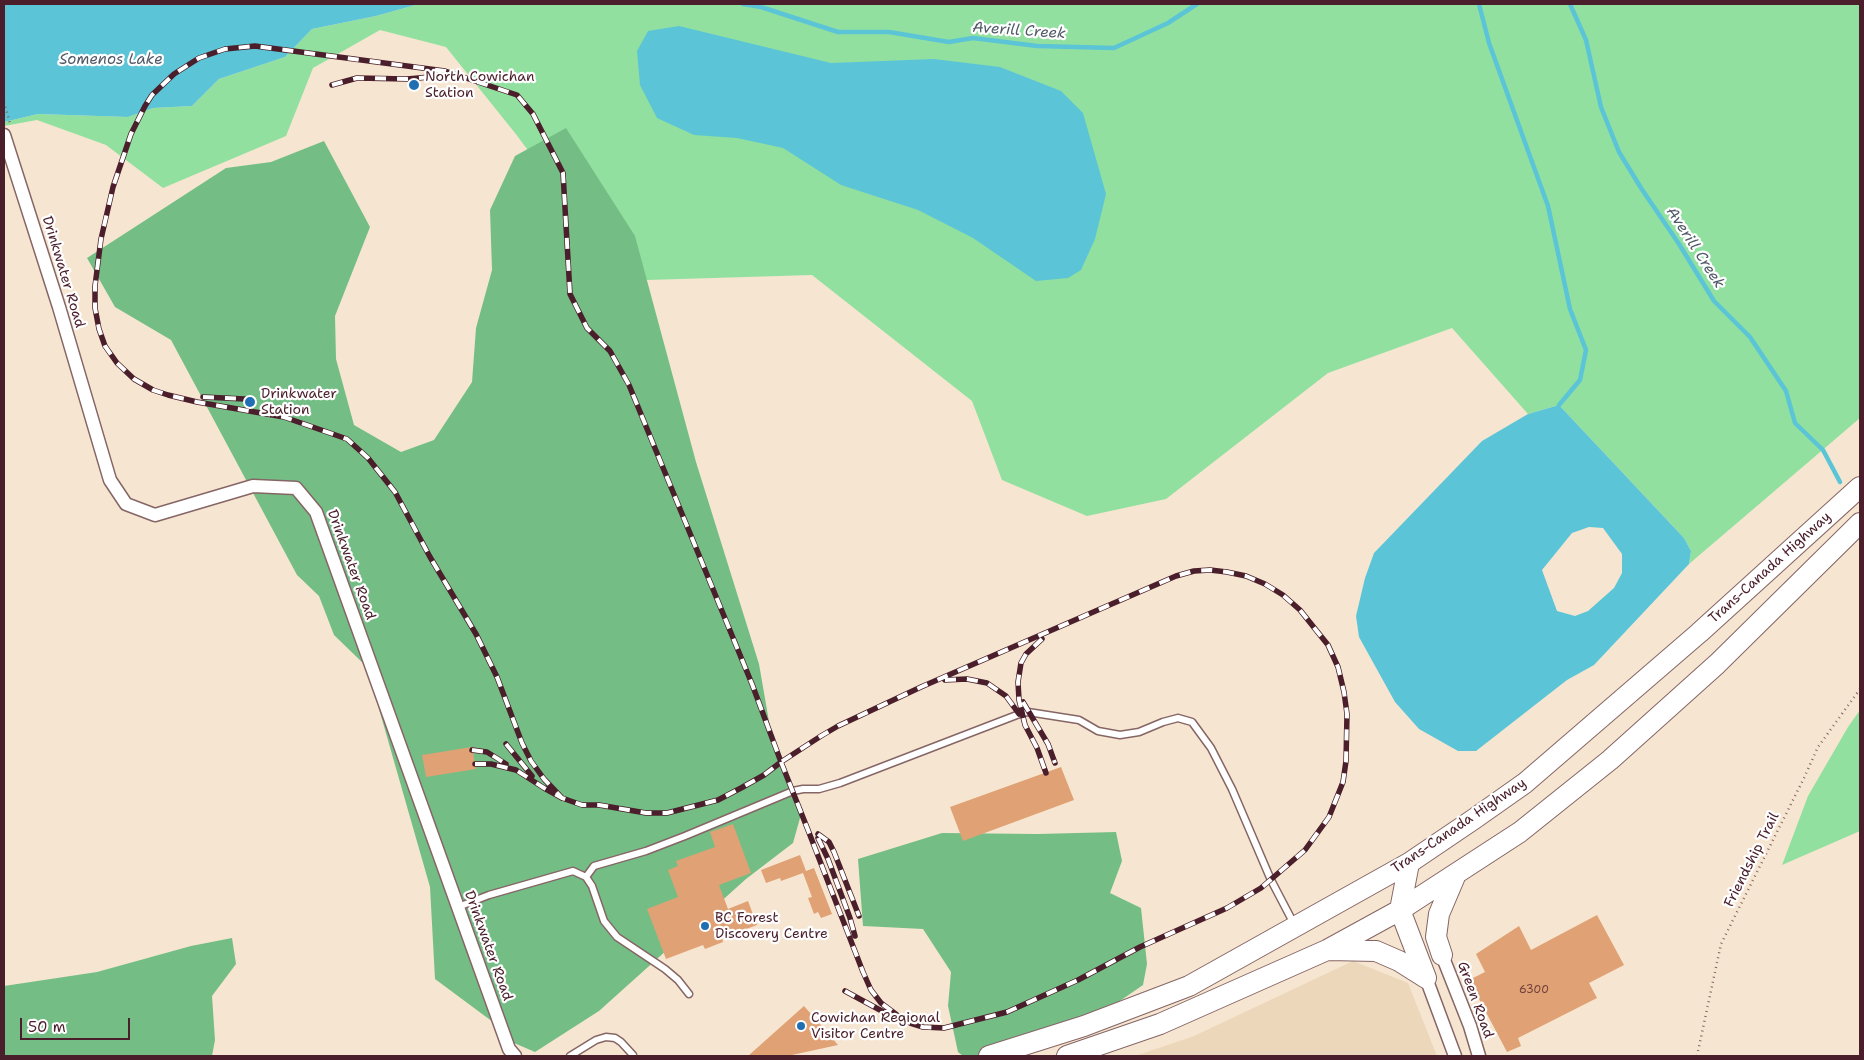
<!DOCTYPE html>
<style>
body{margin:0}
#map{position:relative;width:1864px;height:1060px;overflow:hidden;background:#f6e6d1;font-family:"Shantell Sans",sans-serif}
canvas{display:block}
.frame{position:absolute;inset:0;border:5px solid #4a1f2b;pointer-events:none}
.scale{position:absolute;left:20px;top:1018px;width:110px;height:22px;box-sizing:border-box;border:2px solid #4a1f2b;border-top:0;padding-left:6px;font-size:15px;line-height:18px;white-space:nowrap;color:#4a1f2b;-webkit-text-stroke:4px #fff;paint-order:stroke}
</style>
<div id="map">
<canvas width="1864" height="1060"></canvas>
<div class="frame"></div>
<div class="scale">50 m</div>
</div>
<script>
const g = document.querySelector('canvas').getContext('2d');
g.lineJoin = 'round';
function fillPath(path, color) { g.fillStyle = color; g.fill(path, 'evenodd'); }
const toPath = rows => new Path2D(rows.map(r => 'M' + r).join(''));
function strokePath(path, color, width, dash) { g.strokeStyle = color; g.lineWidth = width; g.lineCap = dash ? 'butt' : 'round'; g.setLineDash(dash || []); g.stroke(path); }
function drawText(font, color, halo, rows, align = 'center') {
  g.font = font + ' "Shantell Sans",sans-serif'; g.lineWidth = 4.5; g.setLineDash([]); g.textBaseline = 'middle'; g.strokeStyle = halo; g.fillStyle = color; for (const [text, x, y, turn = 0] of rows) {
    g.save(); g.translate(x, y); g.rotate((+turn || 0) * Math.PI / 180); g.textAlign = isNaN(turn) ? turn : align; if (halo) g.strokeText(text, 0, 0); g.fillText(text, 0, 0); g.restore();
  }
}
fillPath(toPath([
 [1353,961,1408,983,1437,1056,1135,1056,1194,1036]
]), '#ecd7ba');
fillPath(toPath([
 [419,4,1860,4,1860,418,1689,564,1691,551,1684,538,1559,405,1528,414,1452,328,1328,373,1166,499,1087,516,1002,480,972,401,812,275,647,280,585,226,515,133,446,47,380,30,313,68,286,136,163,188,106,145,37,120,4,126,4,122,38,114,128,117,153,108,192,106,219,79,285,57,312,29,376,16],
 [1860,710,1860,831,1782,865,1808,796,1848,727]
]), '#91e09f');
fillPath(toPath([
 [566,128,635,236,696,462,759,664,771,733,802,811,793,843,746,879,599,1011,535,1052,500,1037,497,1025,435,979,430,887,367,667,334,635,319,596,297,575,171,340,115,307,87,258,226,168,271,162,324,141,370,227,335,316,336,359,354,425,401,452,434,440,472,382,476,328,492,270,490,210,515,156],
 [1116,832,1122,861,1110,893,1141,908,1147,964,1143,985,1114,1005,985,1056,963,1056,958,1052,948,1006,951,972,923,929,863,926,858,859,942,833,1038,834],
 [232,938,236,964,212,996,215,1040,212,1056,4,1056,4,986,97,972,191,946]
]), '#74be86');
fillPath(toPath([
 [4,4,419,4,376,16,312,29,285,57,219,79,192,106,153,108,128,117,38,114,4,122],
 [679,26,831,63,934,59,1000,67,1061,91,1083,113,1106,194,1095,239,1081,270,1068,278,1036,281,973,238,918,210,841,185,783,148,737,138,694,135,657,118,640,85,637,51,648,31],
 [1559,405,1684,538,1691,551,1689,564,1594,665,1567,680,1476,751,1458,751,1419,729,1395,702,1359,637,1356,616,1365,578,1374,553,1482,441,1528,414],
 [1589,527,1603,528,1622,554,1622,573,1614,588,1588,611,1575,616,1557,611,1542,570,1572,533]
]), '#5bc5d7');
strokePath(toPath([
 [743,4,761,7,838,32,889,32,949,42,973,38,1037,46,1114,48,1168,23,1197,4],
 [1479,4,1489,43,1548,206,1570,309,1586,350,1580,380,1559,405],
 [1570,4,1586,40,1601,107,1619,152,1641,188,1679,244,1714,301,1750,337,1786,391,1795,423,1823,450,1840,482]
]), '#5bc5d7', 4.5);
fillPath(toPath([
 [472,747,476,769,426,777,422,755],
 [1061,767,1074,800,963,841,950,807],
 [733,824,751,873,719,885,728,909,748,901,757,925,722,938,723,942,705,949,703,945,666,959,647,909,678,897,668,870,678,866,676,861,715,847,710,832],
 [800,855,806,871,814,868,832,914,821,918,818,912,814,914,808,898,812,897,803,873,781,881,780,878,766,883,761,870],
 [1597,915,1624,965,1589,983,1597,998,1518,1038,1521,1046,1507,1052,1469,980,1485,972,1476,954,1519,926,1531,950],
 [804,1006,838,1045,792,1055,748,1056]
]), '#e0a174');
const service = toPath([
 [586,877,594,866,646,851,685,836,793,791,803,789,819,789,840,783,1022,713,1028,712,1079,720,1098,731,1120,735,1139,732,1163,722,1178,718,1192,722,1211,748,1232,789,1271,880,1294,924],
 [458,907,489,895,573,871,586,877,592,886,604,921,617,937,665,969,678,980,689,994],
 [570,1056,596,1040,606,1037,615,1038,621,1042,633,1055]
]);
const minor = toPath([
 [4,135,59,307,110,480,126,504,155,515,253,486,296,488,316,512,509,1049,515,1056],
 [1442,955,1470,1026,1479,1056],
 [1426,978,1455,1056]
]);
const trunk = toPath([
 [1409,863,1400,910,1426,978],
 [1329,950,1376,951,1399,961,1426,978],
 [1442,955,1436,937,1439,914,1456,874],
 [989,1056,1084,1026,1189,986,1409,863,1474,819,1525,783,1699,633,1860,487],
 [1067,1056,1160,1024,1327,950,1400,910,1520,832,1610,760,1717,664,1860,523]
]);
strokePath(service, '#866565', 9);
strokePath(minor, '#866565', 15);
strokePath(trunk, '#866565', 22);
strokePath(toPath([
 [4,102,10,123],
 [1697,1056,1721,944,1804,778,1818,747,1860,689]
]), '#866565', 2.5, [1, 4]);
strokePath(service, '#fff', 6);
strokePath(minor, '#fff', 12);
strokePath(trunk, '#fff', 20);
const rail = toPath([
 [332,85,357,78,407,79,441,76],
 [203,397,245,399],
 [1042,639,1026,654,1021,663,1018,682,1019,700,1025,725,1037,748,1046,773],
 [945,680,967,679,987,683,1006,696,1019,714],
 [1023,702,1048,744,1055,763],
 [506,744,532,776],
 [472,750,487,752,506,764],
 [475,764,491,764,516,770,544,788,562,798,582,805,599,805,646,813,667,813,718,800,741,788,764,775,781,762,821,736,838,726,921,687,1176,576,1194,571,1210,570,1227,572,1246,576,1265,584,1283,595,1300,610,1328,645,1338,667,1344,692,1347,714,1346,761,1343,782,1329,817,1305,850,1261,888,1227,908,1140,947,1078,980,1007,1012,944,1028,923,1027,910,1023,897,1015,881,1003,871,990,863,972,808,830,781,762,752,684,629,385,610,351,587,328,570,294,563,173,533,114,517,95,445,71,255,46,225,49,199,58,174,74,152,95,145,106,131,134,113,187,101,239,95,286,95,308,99,329,105,346,117,363,134,379,153,390,168,395,197,402,284,417,347,439,368,458,395,492,430,557,476,634,497,677,522,743,531,761,544,779,562,798],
 [818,834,829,842,834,852,859,916],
 [818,838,828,859,850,918,855,936],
 [845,991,891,1016]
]);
strokePath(rail, '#4a1f2b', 5.5);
strokePath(rail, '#fff', 4, [11]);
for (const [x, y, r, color] of [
 [414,85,6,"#1f6fb2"],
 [250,402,6,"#1f6fb2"],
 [705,926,5,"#1f6fb2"],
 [801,1026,5,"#1f6fb2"]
]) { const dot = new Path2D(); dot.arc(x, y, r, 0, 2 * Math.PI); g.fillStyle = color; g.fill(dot); strokePath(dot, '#fff', 2); }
drawText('11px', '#70403d', null, [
 ["6300",1534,990]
]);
drawText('14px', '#4a1f2b', '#fff', [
 ["North Cowichan",425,77],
 ["Station",425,93],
 ["Drinkwater",261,394],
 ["Station",261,410],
 ["BC Forest",715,918],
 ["Discovery Centre",715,934],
 ["Cowichan Regional",811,1018],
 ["Visitor Centre",811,1034]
], 'left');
drawText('14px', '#4a1f2b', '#fff', [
 ["Drinkwater Road",63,272,73],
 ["Drinkwater Road",351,565,70],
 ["Trans-Canada Highway",1770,568,-42],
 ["Trans-Canada Highway",1459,826,-34],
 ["Friendship Trail",1752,860,-63],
 ["Drinkwater Road",488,946,70],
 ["Green Road",1475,1000,70]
]);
drawText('italic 15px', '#505967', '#fff', [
 ["Averill Creek",1019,31,4],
 ["Somenos Lake",111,60],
 ["Averill Creek",1695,248,57]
]);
</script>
